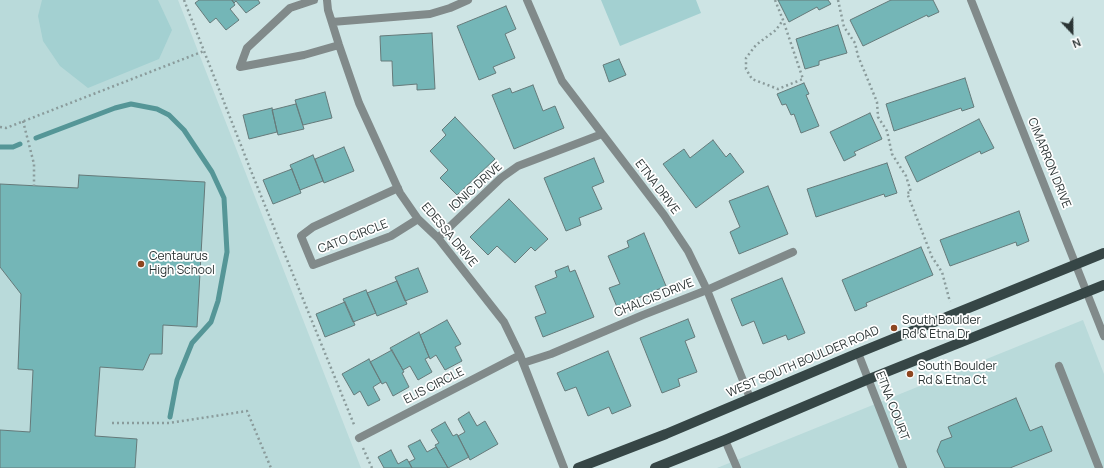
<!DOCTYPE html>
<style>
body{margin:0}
#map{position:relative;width:1104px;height:468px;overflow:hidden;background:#cde4e4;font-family:Manrope,sans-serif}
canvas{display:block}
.north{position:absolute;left:1052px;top:12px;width:40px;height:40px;-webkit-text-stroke:3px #fff;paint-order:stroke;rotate:158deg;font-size:11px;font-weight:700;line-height:16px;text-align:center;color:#2b3434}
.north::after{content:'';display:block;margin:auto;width:14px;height:18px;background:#2b3434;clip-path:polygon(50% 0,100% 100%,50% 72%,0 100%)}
</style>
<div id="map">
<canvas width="1104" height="468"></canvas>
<div class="north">N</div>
</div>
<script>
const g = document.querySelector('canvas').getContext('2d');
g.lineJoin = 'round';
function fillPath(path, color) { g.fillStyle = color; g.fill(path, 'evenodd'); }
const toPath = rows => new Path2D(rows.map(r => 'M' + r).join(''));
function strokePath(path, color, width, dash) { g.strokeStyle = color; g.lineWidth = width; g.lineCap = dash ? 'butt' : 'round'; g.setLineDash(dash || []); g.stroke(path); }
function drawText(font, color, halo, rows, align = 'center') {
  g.font = font + ' Manrope,sans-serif'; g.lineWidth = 3.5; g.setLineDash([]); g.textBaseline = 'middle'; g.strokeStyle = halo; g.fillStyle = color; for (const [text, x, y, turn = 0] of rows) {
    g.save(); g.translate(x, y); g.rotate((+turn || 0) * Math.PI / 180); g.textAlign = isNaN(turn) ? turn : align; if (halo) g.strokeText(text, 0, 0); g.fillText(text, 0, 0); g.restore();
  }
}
fillPath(toPath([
 [0,0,178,0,361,468,0,468],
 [1083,320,1104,374,1104,468,717,468]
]), '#b9dada');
fillPath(toPath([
 [42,0,158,0,172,30,159,59,88,88,60,66,43,41,38,16],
 [601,0,696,0,701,13,620,46]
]), '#a3d0d1');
strokePath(toPath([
 [36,138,115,108,131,104,157,109,169,115,184,130,212,172,224,198,227,252,218,301,211,322,192,343,177,380,170,417],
 [0,147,13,147,20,144]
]), '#559697', 5);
const building = toPath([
 [199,0,232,0,235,5,230,9,239,20,226,30,216,18,210,23,195,3,199,0],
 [232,0,258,0,260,3,246,13,236,1,234,3,232,0],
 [778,0,828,0,831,4,819,10,817,7,789,22,778,0],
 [891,0,933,0,939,12,928,17,927,15,863,46,850,20,891,0],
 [506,6,516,29,505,34,515,58,493,67,496,73,479,80,457,26,506,6],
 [838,25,847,53,819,61,819,65,805,69,796,39,838,25],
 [432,33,435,89,417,90,417,84,393,86,392,61,381,61,380,36,432,33],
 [619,59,626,75,609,82,603,65,619,59],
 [965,78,974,107,962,111,961,108,894,131,886,104,965,78],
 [804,83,809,94,806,95,819,126,801,133,794,114,791,115,786,104,782,105,777,94,804,83],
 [533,85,543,111,555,106,564,128,514,149,492,95,510,88,512,93,533,85],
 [325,92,332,118,303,125,295,100,325,92],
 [296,104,304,129,278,135,272,110,296,104],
 [272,108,277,132,249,139,243,115,272,108],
 [870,113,882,139,854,152,856,155,844,161,830,132,870,113],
 [455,117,495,159,457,195,440,178,448,170,430,151,446,135,442,130,455,117],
 [979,119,994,148,981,154,980,151,917,182,905,157,979,119],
 [713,140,726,157,730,153,744,172,696,208,663,164,684,149,690,158,713,140],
 [344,147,354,171,324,183,315,159,344,147],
 [313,155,323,181,300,190,290,165,313,155],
 [594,158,604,182,592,187,602,209,579,218,581,225,566,231,544,178,594,158],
 [887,163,897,193,885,197,884,194,816,217,807,189,887,163],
 [292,169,301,193,273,204,263,180,292,169],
 [79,175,205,182,197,327,163,325,162,354,150,354,143,370,100,367,95,436,137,439,135,468,0,468,0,430,30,432,33,370,18,369,21,294,0,267,0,184,78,188,79,175],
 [768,186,788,234,739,254,730,232,740,227,729,201,768,186],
 [509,199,548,239,535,251,531,247,515,263,497,246,488,255,470,237,509,199],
 [1019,211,1029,241,1017,246,1016,242,950,266,940,240,1019,211],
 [644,233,666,286,617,307,609,288,620,284,608,256,629,247,627,241,644,233],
 [921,247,933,275,866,303,867,306,855,311,842,280,921,247],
 [568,266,570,272,575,270,594,317,543,337,535,317,546,313,535,286,557,277,555,271,568,266],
 [418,268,428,292,405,301,395,277,418,268],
 [782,278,805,333,788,340,786,335,763,344,754,321,742,326,731,299,782,278],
 [397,281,407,304,377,316,367,293,397,281],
 [366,290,376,313,353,322,343,299,366,290],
 [345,302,355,325,325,337,316,314,345,302],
 [688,319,695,337,685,341,697,372,678,379,680,386,662,393,640,338,688,319],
 [447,320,461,344,455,347,462,361,445,370,436,355,430,359,420,335,447,320],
 [419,332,429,357,425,359,432,372,418,380,410,366,403,370,390,348,419,332],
 [392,350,404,372,402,373,409,387,393,396,386,382,382,384,370,362,392,350],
 [608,351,631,406,612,414,609,407,588,416,576,387,565,391,557,373,608,351],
 [369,359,381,382,373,387,380,400,368,406,360,391,354,395,342,374,369,359],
 [1016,398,1030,431,1042,426,1052,451,1010,468,945,468,937,451,941,441,952,437,948,427,1016,398],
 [469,412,477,426,485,421,498,444,470,460,458,436,465,432,458,419,469,412],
 [445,422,453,436,457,434,469,457,448,468,435,445,439,443,431,430,445,422],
 [420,440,427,452,436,447,448,468,412,468,409,462,415,459,408,446,420,440],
 [391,450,398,464,407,459,412,468,384,468,378,457,391,450]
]);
fillPath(building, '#74b6b7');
strokePath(building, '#657a7a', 1);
strokePath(toPath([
 [184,0,253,176,355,427],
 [775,0,783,20,803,79,778,89,752,79,746,69,746,58,756,45,776,30,783,20],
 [838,0,844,27,855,43,858,56,877,102,878,117,887,131,892,154,906,176,911,192,907,193,932,257,942,272,950,302],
 [23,121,34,164,34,186],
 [0,127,6,128,204,51],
 [112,423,169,423,247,411,271,468],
 [363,448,372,468]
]), '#8a9b9b', 2.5, [2, 3]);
strokePath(toPath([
 [314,0,290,8,247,48,240,67,304,55,339,45],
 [327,0,328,10,339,45,359,103,400,193,418,219,438,238,504,322,520,355,564,468],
 [527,0,562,81,664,215,688,251,707,290,750,398],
 [971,0,1104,336],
 [332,22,430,14,450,8,468,0],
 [398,188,313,227,301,236,313,265,391,236,418,219],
 [438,238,501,178,518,166,602,134],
 [858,353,903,468],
 [523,363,551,354,643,315,707,290,793,252],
 [1059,366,1099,468],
 [359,438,520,355],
 [725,440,737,468]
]), '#818a8a', 8);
strokePath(toPath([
 [578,468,666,434,858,353,1104,253],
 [655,468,725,440,869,379,1104,285]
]), '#364646', 10);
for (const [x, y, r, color] of [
 [141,264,4,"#8d4620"],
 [894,328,4,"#8d4620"],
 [910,374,4,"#8d4620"]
]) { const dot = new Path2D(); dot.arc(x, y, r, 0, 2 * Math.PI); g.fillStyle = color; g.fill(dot); strokePath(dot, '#fff', 1.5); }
drawText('12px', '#2b3434', '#fff', [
 ["CIMARRON DRIVE",1049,163,68],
 ["IONIC DRIVE",476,187,-42],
 ["ETNA DRIVE",657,187,53],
 ["EDESSA DRIVE",449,235,50],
 ["CATO CIRCLE",353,237,-21],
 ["CHALCIS DRIVE",654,298,-22],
 ["WEST SOUTH BOULDER ROAD",803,362,-23],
 ["ELIS CIRCLE",434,386,-27],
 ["ETNA COURT",892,406,69]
]);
drawText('12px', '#2b3434', '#fff', [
 ["Centaurus",149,257],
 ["High School",149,271],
 ["South Boulder",902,321],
 ["Rd & Etna Dr",902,335],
 ["South Boulder",918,367],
 ["Rd & Etna Ct",918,381]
], 'left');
</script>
